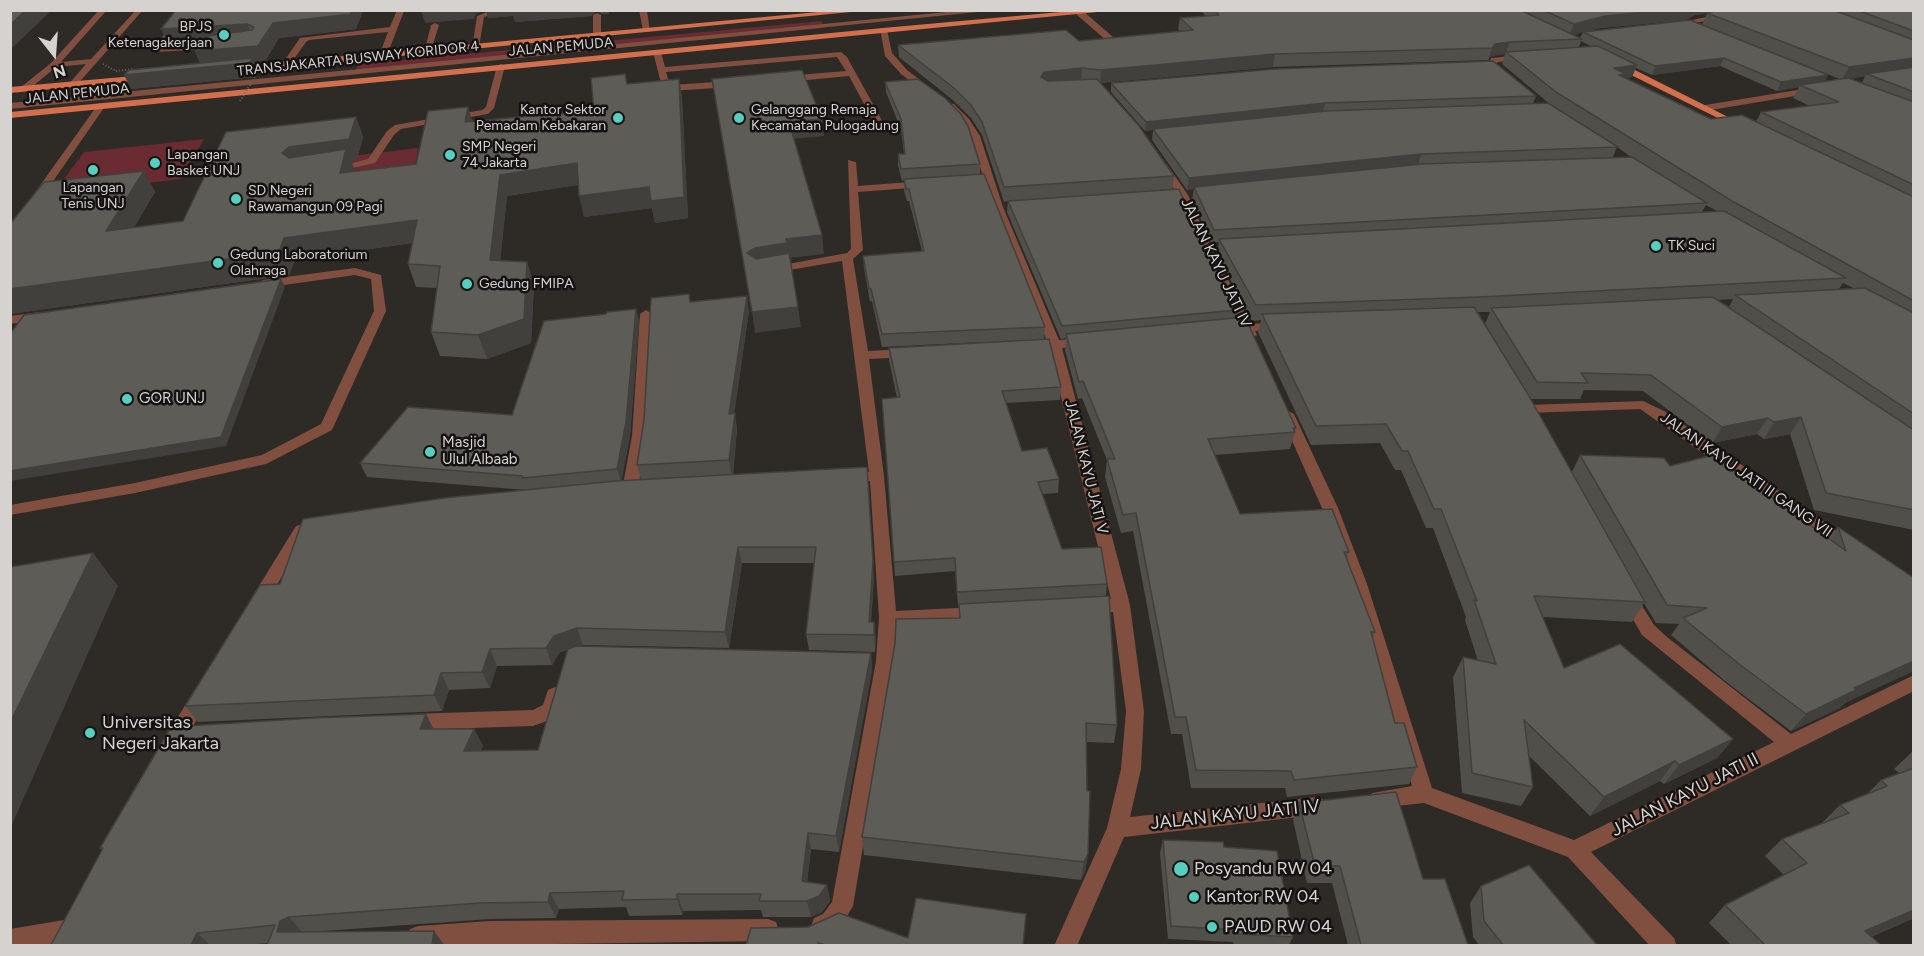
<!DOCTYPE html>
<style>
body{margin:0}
#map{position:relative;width:1924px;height:956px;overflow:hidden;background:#2e2a26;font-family:Figtree,sans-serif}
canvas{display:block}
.frame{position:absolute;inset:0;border:12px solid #d5d2d0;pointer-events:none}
.north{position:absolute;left:24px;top:24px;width:60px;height:60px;-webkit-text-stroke:4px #151311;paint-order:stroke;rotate:163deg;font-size:16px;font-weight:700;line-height:24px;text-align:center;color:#d5d2d0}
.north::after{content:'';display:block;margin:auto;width:21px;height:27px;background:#d5d2d0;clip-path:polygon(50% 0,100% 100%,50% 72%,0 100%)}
</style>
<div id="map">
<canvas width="1924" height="956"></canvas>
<div class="frame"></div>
<div class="north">N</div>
</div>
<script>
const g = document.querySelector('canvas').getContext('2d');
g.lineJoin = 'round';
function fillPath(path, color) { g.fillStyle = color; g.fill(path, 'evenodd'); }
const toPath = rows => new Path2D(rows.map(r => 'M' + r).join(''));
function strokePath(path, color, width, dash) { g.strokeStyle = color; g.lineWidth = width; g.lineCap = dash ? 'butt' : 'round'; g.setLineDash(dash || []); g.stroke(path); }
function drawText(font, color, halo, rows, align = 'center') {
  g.font = font + ' Figtree,sans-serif'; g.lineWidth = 5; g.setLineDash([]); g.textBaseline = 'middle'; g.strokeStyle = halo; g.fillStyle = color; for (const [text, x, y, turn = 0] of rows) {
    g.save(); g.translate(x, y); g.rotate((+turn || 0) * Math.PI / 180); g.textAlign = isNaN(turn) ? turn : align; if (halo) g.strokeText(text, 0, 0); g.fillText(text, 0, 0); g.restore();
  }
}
fillPath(toPath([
 [821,21,825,28,355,73,358,64],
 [204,139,181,179,53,194,84,152],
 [418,148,413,181,284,164]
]), '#6a2b32');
fillPath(toPath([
 [99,10,107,10,61,62,91,59,136,10,143,10,75,87,68,85,86,64,56,67,27,91,21,91,21,87,51,63,99,10],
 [397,10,404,11,386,58,379,56,388,32,309,40,306,42,289,66,282,64,300,38,390,27,397,10],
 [492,10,505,10,484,17,479,47,472,49,477,16,492,10],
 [639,10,647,10,650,32,643,30,639,10],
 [967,10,998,10,10,109,10,103,967,10],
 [1077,11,1083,11,1120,43,1120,47,1114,47,1077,15,1077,11],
 [597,13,601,15,601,35,597,37,593,35,593,15,597,13],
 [1725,13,1728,17,1673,27,1669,25,1725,13],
 [435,23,439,25,431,51,424,53,431,25,435,23],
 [173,24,180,26,163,47,212,45,216,47,212,49,153,52,153,48,173,24],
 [880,28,887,30,892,53,907,70,932,89,932,93,926,93,901,74,885,56,880,28],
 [657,50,661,52,665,67,841,52,847,57,886,128,878,130,849,76,786,82,782,79,786,76,846,71,837,57,666,72,670,85,732,81,736,84,732,87,669,91,662,87,653,52,657,50],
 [1522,55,1526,57,1525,59,1498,62,1493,66,1489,64,1491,58,1522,55],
 [501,64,505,66,494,108,488,114,401,129,394,135,375,163,335,172,330,169,368,159,387,131,395,125,482,110,486,107,497,66,501,64],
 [1816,87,1819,88,1819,92,1705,111,1701,108,1705,105,1816,87],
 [99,103,106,105,40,200,32,200,31,198,99,103],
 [948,104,954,104,969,119,980,136,1003,207,1059,340,1085,338,1091,342,1085,346,1062,348,1130,605,1144,711,1141,769,1130,817,1317,797,1324,800,1327,806,1324,812,1317,815,1124,837,1077,946,1054,946,1107,828,1121,769,1126,711,1113,612,1091,613,1085,612,1082,607,1085,602,1091,601,1111,599,1049,348,1031,350,1025,346,1031,342,1047,341,993,207,970,136,962,122,948,108,948,104],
 [848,160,856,162,858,186,923,181,928,184,923,187,858,192,863,250,853,259,868,351,908,349,914,353,908,357,869,359,884,476,896,611,977,607,983,608,986,613,983,618,977,619,896,624,894,661,853,906,839,930,822,937,814,934,811,926,814,918,823,914,832,902,876,661,879,618,870,481,847,483,840,478,847,473,869,472,842,261,772,273,766,270,772,267,847,253,851,249,848,160],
 [1158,163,1166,163,1188,195,1212,249,1251,324,1279,322,1283,323,1285,326,1283,329,1255,331,1257,335,1251,339,1247,338,1243,332,1227,332,1225,329,1227,326,1239,325,1200,249,1178,195,1157,165,1158,163],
 [355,268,381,275,386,311,332,430,266,464,135,493,10,515,10,505,135,483,262,455,321,424,374,311,371,279,355,275,263,288,257,284,263,280,355,268],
 [646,310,652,314,646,436,638,490,630,495,622,490,632,436,640,314,646,310],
 [40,312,44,313,46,316,44,319,10,324,10,316,40,312],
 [1643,401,1664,411,1853,542,1855,546,1853,550,1841,550,1640,409,1527,413,1520,409,1527,405,1643,401],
 [1287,410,1294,414,1338,508,1367,584,1432,788,1574,840,1774,742,1642,635,1620,597,1622,593,1628,591,1634,593,1654,625,1667,637,1791,734,1914,675,1914,691,1591,852,1674,938,1677,946,1650,946,1568,857,1424,803,1379,808,1372,805,1369,799,1372,793,1412,786,1351,584,1322,508,1280,414,1287,410],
 [307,523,313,524,315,528,308,534,264,606,258,608,252,606,249,602,296,526,307,523],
 [555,687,562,690,564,695,559,714,553,719,533,726,410,730,403,728,401,722,403,716,410,714,533,710,543,705,548,690,555,687],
 [200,689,207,692,209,697,207,702,180,749,173,751,166,749,163,743,166,737,193,692,200,689],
 [768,919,776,922,779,930,776,938,768,941,412,946,407,937,410,929,418,926,490,921,768,919],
 [64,920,72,923,75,931,73,946,10,946,10,929,64,920]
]), '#804f3f');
fillPath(toPath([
 [839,10,871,10,237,72,233,69,237,66,839,10],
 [1083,10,1118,10,10,118,10,112,883,28,1083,10],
 [1615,63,1621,63,1746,126,1738,128,1615,67,1615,63],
 [145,75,148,76,148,80,10,93,10,87,145,75]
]), '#d36f4d');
strokePath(toPath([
 [103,64,116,71,133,69],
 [240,101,266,59]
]), '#696562', 2, [1, 2]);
fillPath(toPath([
 [176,10,363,10,356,29,279,38,265,61,254,62,258,71,255,77,131,89,200,63,195,51,203,42,168,44],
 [486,10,609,10,609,14,603,14,596,11,591,16,515,22,513,16,488,18],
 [1200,10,1914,10,1914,530,1814,510,1790,434,1764,439,1757,434,1712,443,1643,391,1584,390,1580,399,1530,399,1572,472,1580,455,1670,466,1829,539,1838,527,1914,578,1845,703,1840,708,1791,731,1725,681,1671,635,1679,624,1656,623,1644,603,1632,622,1543,617,1564,668,1733,739,1717,758,1664,784,1660,781,1590,816,1528,755,1533,787,1521,806,1462,793,1453,677,1463,657,1478,661,1465,620,1466,617,1433,528,1426,528,1401,470,1395,470,1380,443,1311,445,1258,332,1261,320,1252,321,1217,254,1219,242,1211,243,1192,199,1194,189,1187,190,1152,140,1153,130,1145,131,1111,92,1111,83,1536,96,1533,104,1551,105,1502,64,1505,54,1491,56,1488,60,1273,67,1100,83,1174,176,1172,190,1200,238,1238,310,1236,318,1296,428,1290,449,1215,455,1240,514,1349,552,1347,559,1375,632,1373,639,1395,723,1417,767,1409,784,1287,797,1285,788,1191,788,1182,734,1171,734,1133,531,1121,533,1105,477,1107,460,1082,398,1078,399,1065,350,1066,338,1061,339,1007,212,1008,201,1004,202,982,135,971,118,954,101,899,57,898,45,1079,41,1180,31,1178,29,1180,18,1206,16],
 [1707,13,1702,25,1840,79,1825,81,1828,75,1583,32,1600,28,1685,20,1695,15],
 [1583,32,1580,38,1573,35],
 [1581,41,1592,47,1579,47],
 [1720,66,1777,91,1799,87,1793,98,1810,106,1761,112,1756,122,1711,119,1627,78,1632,77,1636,68,1652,75],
 [1865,76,1862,83,1850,79],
 [1617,147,1631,157,1613,157],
 [1706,205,1717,211,1702,212],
 [1843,283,1853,288,1839,289],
 [1733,299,1729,307,1717,300],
 [1478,312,1490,312,1485,324],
 [679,79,682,98,688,218,655,223,652,208,584,217,578,185,507,196,500,261,527,262,534,285,531,343,487,359,440,356,431,332,437,288,416,287,408,264,412,243,295,260,289,275,10,314,10,224,144,171,155,192,134,227,183,221,356,117,363,137,357,159,351,160,354,171,416,164,468,107,472,122,594,110,627,84],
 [885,82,980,164,980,174,1045,327,1044,339,1061,387,1060,400,1006,403,1022,451,1059,479,1058,493,1042,494,1062,549,1107,584,1106,596,1117,725,1114,743,1086,742,1088,854,1085,872,1081,880,864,855,862,837,959,618,959,605,958,605,955,571,895,576,882,399,897,398,889,360,889,348,982,342,882,347,872,301,870,302,864,268,863,256,922,251,909,201,907,201,904,191,904,180,902,181,898,165,898,154,904,154,901,130,886,92],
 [691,302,749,311,734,413,737,429,733,475,874,577,871,622,876,638,875,652,809,650,806,634,814,563,742,563,729,648,583,645,579,646,871,653,872,670,839,852,811,849,807,882,827,885,830,901,822,912,811,917,763,917,761,910,683,911,682,915,629,916,626,907,559,909,556,918,490,919,324,931,434,931,444,945,267,945,268,943,245,945,51,945,102,850,100,848,426,714,433,729,474,729,483,746,480,751,538,750,568,650,560,652,552,665,497,666,490,688,449,690,442,711,198,722,185,706,280,584,525,490,367,477,360,463,512,415,606,314,636,309,639,322,630,436,621,481,641,480,637,465],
 [1913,751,1914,751,1914,918,1871,937,1881,945,1731,945,1709,923,1725,905,1784,875,1765,856,1782,839,1822,823,1840,805,1868,793,1881,780,1899,773,1894,769],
 [1299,803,1423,879,1468,945,1348,945,1332,883,1307,883,1293,820],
 [1163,840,1224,847,1293,937,1289,945,1234,945,1233,942,1168,939,1160,853],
 [1481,886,1597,945,1479,945,1473,937,1470,903]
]), '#514f4a');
fillPath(toPath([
 [26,10,52,10,10,50,10,25],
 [352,10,363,10,356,29,279,38,265,61,254,62,258,71,255,77,131,89,124,75,202,67,195,51,273,23],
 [421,10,485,10,476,14,474,19,425,23],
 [486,10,596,10,596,11,591,16,515,22,513,16,488,18],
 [602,10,609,10,609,14,603,14],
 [1666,10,1725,10,1695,15,1685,20,1600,28,1569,36,1574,24,1605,16],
 [247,24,254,39,168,44,161,29],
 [1510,42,1506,52,1505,54,1491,56,1488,60,1492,48,1495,44],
 [1275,54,1273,67,1100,83,1101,70],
 [1724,58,1720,66,1652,75,1655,66],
 [1914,58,1914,70,1867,74,1865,76,1842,80,1849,67],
 [1637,65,1632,77,1624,78,1614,68],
 [1082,68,1081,81,1041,90,1041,77,1044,72],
 [1828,75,1824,83,1800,85,1799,87,1777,91,1781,82],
 [679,79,682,98,688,218,655,223,652,208,584,217,579,196],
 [1325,103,1323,112,1145,131,1146,122],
 [468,107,474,126,465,122],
 [356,117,363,137,357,159,351,160,355,170,348,194,298,168,282,153,289,147],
 [822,119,824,136,791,139,789,122],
 [1421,154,1418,166,1194,187,1194,189,1187,190,1189,178],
 [577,163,582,184,507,196,498,282,490,260,500,175],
 [144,171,155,192,119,253,106,231],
 [417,220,425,241,295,260,289,275,10,314,10,289,284,238],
 [822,235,824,254,789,258,758,268,747,253,755,248,786,239],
 [527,262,534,285,531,343,487,359,478,335],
 [281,279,285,287,226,446,10,481,10,471],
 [747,296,749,311,732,430,729,414],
 [798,307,801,327,755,333,752,312],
 [636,309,639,322,630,436,621,483,617,469],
 [735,413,737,429,732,477,729,460],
 [1801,417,1790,434,1764,439,1774,422],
 [1768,418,1757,434,1712,443,1722,427],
 [867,467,874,577,870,638,869,622],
 [738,547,742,563,729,648,725,632],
 [93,553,118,586,10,829,10,723],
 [874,622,876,638,875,652,874,635],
 [577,628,583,645,560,652,552,665,546,648,554,636],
 [490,649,497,666,490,688,482,672],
 [871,653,872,670,839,852,836,836],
 [1914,661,1914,671,1845,703,1840,708,1791,731,1806,714,1854,688],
 [441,673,449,690,442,711,434,695],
 [426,714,435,732,420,729],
 [474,729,483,746,473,768,464,751],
 [1733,739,1717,758,1664,784,1679,765],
 [1675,761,1660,781,1590,816,1604,797],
 [808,833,811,849,805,898,802,881],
 [1088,854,1085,872,1081,880,1084,862],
 [827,885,830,901,822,912,811,917,807,901],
 [550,893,559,909,556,918,548,902],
 [677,894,683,911,682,915,677,899],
 [1914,909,1914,918,1851,945,1865,931],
 [289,917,303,933,277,932,280,921],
 [434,931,444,945,432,945],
 [197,933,210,945,191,945]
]), '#42403c');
const building = toPath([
 [10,10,26,10,10,25,10,10],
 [176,10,352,10,351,14,273,23,258,46,195,51,208,36,252,30,254,27,247,24,161,29,176,10],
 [1214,10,1520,10,1582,39,1510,42,1495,44,1492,48,1275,54,1101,70,1082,68,1044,72,1041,77,1048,81,1097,79,1139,126,1174,176,1004,187,982,122,971,105,954,88,898,45,1066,30,1079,41,1193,30,1180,18,1219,15,1214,10],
 [1543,10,1666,10,1605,16,1574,24,1543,10],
 [1719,10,1833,10,1914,40,1914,58,1849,67,1707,13,1719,10],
 [1857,10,1914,10,1914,31,1857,10],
 [1690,20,1828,75,1781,82,1724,58,1655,66,1583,32,1690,20],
 [1598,46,1637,65,1614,68,1626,74,1619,75,1711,119,1742,115,1914,197,1914,301,1732,201,1556,92,1506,52,1598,46],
 [253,58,249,63,124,75,129,70,253,58],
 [1493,61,1536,96,1325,103,1146,122,1111,83,1275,69,1493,61],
 [1914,67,1914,92,1867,74,1914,67],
 [802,70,822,119,789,122,822,235,786,239,787,243,755,248,747,253,756,259,789,253,798,307,752,312,712,79,802,70],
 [625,74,627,84,679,79,684,197,651,201,649,187,579,196,577,163,500,175,490,260,527,262,524,319,478,335,431,332,440,266,408,264,417,220,284,238,279,252,10,289,10,224,44,182,144,171,106,231,183,221,226,132,356,117,349,139,289,147,282,153,289,158,346,149,340,173,416,164,428,111,468,107,465,122,594,110,591,78,625,74],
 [1848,78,1914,102,1914,185,1761,112,1839,102,1800,85,1848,78],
 [918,79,945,98,960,113,968,126,980,164,901,169,898,154,905,154,901,119,885,82,918,79],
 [1548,103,1618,147,1421,154,1189,178,1153,129,1326,111,1548,103],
 [1632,157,1707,203,1214,230,1194,187,1422,164,1632,157],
 [984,174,1045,327,882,334,871,289,869,289,863,256,924,251,909,189,906,189,904,179,984,174],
 [1179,189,1200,238,1238,310,1062,326,1008,201,1179,189],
 [1724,211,1846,278,1479,297,1256,305,1219,239,1724,211],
 [281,279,221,437,10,471,10,334,24,315,281,279],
 [1865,288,1914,313,1914,414,1735,295,1865,288],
 [689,294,690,302,747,296,729,414,735,413,729,460,637,465,644,420,651,298,689,294],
 [1713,297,1914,430,1914,510,1826,493,1801,417,1774,422,1768,418,1722,427,1651,375,1581,373,1588,383,1537,382,1491,308,1713,297],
 [1474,307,1526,391,1645,602,1534,596,1564,668,1620,644,1733,739,1679,765,1675,761,1604,797,1524,720,1533,787,1472,773,1463,657,1496,664,1474,600,1477,601,1441,509,1434,509,1408,451,1402,451,1386,424,1316,426,1262,314,1474,307],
 [636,309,626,422,617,469,522,478,522,476,360,463,408,407,512,415,544,321,606,314,607,312,636,309],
 [1245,317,1296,428,1293,428,1295,432,1208,439,1240,514,1332,509,1349,552,1344,552,1375,632,1371,632,1395,723,1404,723,1417,767,1294,780,1291,771,1196,770,1186,717,1175,717,1136,513,1123,515,1107,459,1115,459,1083,381,1079,382,1066,334,1245,317],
 [1049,339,1061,387,1002,391,1022,451,1047,448,1059,479,1038,482,1062,549,1101,547,1107,584,957,592,955,558,894,562,882,399,900,397,889,348,1049,339],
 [1580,455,1664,458,1670,466,1713,455,1846,551,1838,527,1914,578,1914,661,1854,688,1856,690,1806,714,1739,664,1683,618,1707,608,1667,605,1580,455],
 [867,467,873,561,869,622,874,622,874,635,806,634,816,547,738,547,725,632,577,628,554,636,546,648,490,649,482,672,441,673,434,695,185,706,260,585,280,584,303,519,444,498,616,481,867,467],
 [93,553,10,723,10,567,93,553],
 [1109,596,1117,725,1086,723,1087,791,1090,791,1088,854,1084,862,862,837,895,643,896,619,960,618,959,604,1109,596],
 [577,646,871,653,836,836,808,833,802,881,827,885,819,896,807,901,759,901,761,894,677,894,677,899,622,900,624,891,550,893,548,902,480,903,289,917,280,921,277,932,434,931,432,945,267,945,275,925,197,933,191,945,51,945,103,848,100,848,171,727,313,718,426,714,420,729,474,729,464,751,538,750,567,652,568,649,577,646],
 [1914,768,1914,910,1865,931,1881,945,1765,945,1725,905,1807,863,1782,839,1849,813,1840,805,1887,786,1881,780,1914,768],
 [1396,792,1423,879,1445,879,1468,945,1361,945,1340,866,1315,866,1299,803,1396,792],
 [1163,840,1223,842,1224,847,1277,851,1293,937,1238,934,1238,930,1171,926,1163,840],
 [1529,865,1597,945,1503,945,1484,921,1481,886,1529,865],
 [916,898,1026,914,1023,945,826,945,818,943,818,945,746,945,751,928,808,927,839,913,908,938,916,898]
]);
fillPath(building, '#5e5c56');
strokePath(building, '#42403c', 1.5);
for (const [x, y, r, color] of [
 [224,35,6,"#58cec0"],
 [618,118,6,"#58cec0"],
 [739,118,6,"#58cec0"],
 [450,155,6,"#58cec0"],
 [155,163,6,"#58cec0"],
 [93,170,6,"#58cec0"],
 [236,199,6,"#58cec0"],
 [1656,246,6,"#58cec0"],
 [218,263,6,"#58cec0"],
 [467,284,6,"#58cec0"],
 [127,399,6,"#58cec0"],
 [430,452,6,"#58cec0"],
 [90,733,6,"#58cec0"],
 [1181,869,8,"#58cec0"],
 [1194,897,6,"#58cec0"],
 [1212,927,6,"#58cec0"]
]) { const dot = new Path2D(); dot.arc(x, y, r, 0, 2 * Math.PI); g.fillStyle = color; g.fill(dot); strokePath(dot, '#151311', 2); }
drawText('14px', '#d5d2d0', '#151311', [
 ["BPJS",212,27,"right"],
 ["Ketenagakerjaan",212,43,"right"],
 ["Kantor Sektor",606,110,"right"],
 ["Pemadam Kebakaran",606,126,"right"],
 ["Gelanggang Remaja",751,110],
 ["Kecamatan Pulogadung",751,126],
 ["SMP Negeri",462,147],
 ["74 Jakarta",462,163],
 ["Lapangan",167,155],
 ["Basket UNJ",167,171],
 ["Lapangan",93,188,"center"],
 ["Tenis UNJ",93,204,"center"],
 ["SD Negeri",248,191],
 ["Rawamangun 09 Pagi",248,207],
 ["TK Suci",1668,246],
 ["Gedung Laboratorium",230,255],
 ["Olahraga",230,271],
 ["Gedung FMIPA",479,284]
], 'left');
drawText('14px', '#d5d2d0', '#151311', [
 ["JALAN PEMUDA",561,47,-5],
 ["TRANSJAKARTA BUSWAY KORIDOR 4",358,59,-6],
 ["JALAN PEMUDA",77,94,-6]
]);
drawText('15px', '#d5d2d0', '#151311', [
 ["JALAN KAYU JATI IV",1216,263,64],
 ["JALAN KAYU JATI V",1086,467,76],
 ["JALAN KAYU JATI II GANG VII",1746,475,35]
]);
drawText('15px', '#d5d2d0', '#151311', [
 ["GOR UNJ",139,399],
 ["Masjid",442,443],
 ["Ulul Albaab",442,460]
], 'left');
drawText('18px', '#d5d2d0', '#151311', [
 ["Universitas",102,723],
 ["Negeri Jakarta",102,744],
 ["Posyandu RW 04",1194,869],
 ["Kantor RW 04",1206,897],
 ["PAUD RW 04",1224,927]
], 'left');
drawText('18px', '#d5d2d0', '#151311', [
 ["JALAN KAYU JATI II",1685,795,-27],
 ["JALAN KAYU JATI IV",1235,815,-6]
]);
</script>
